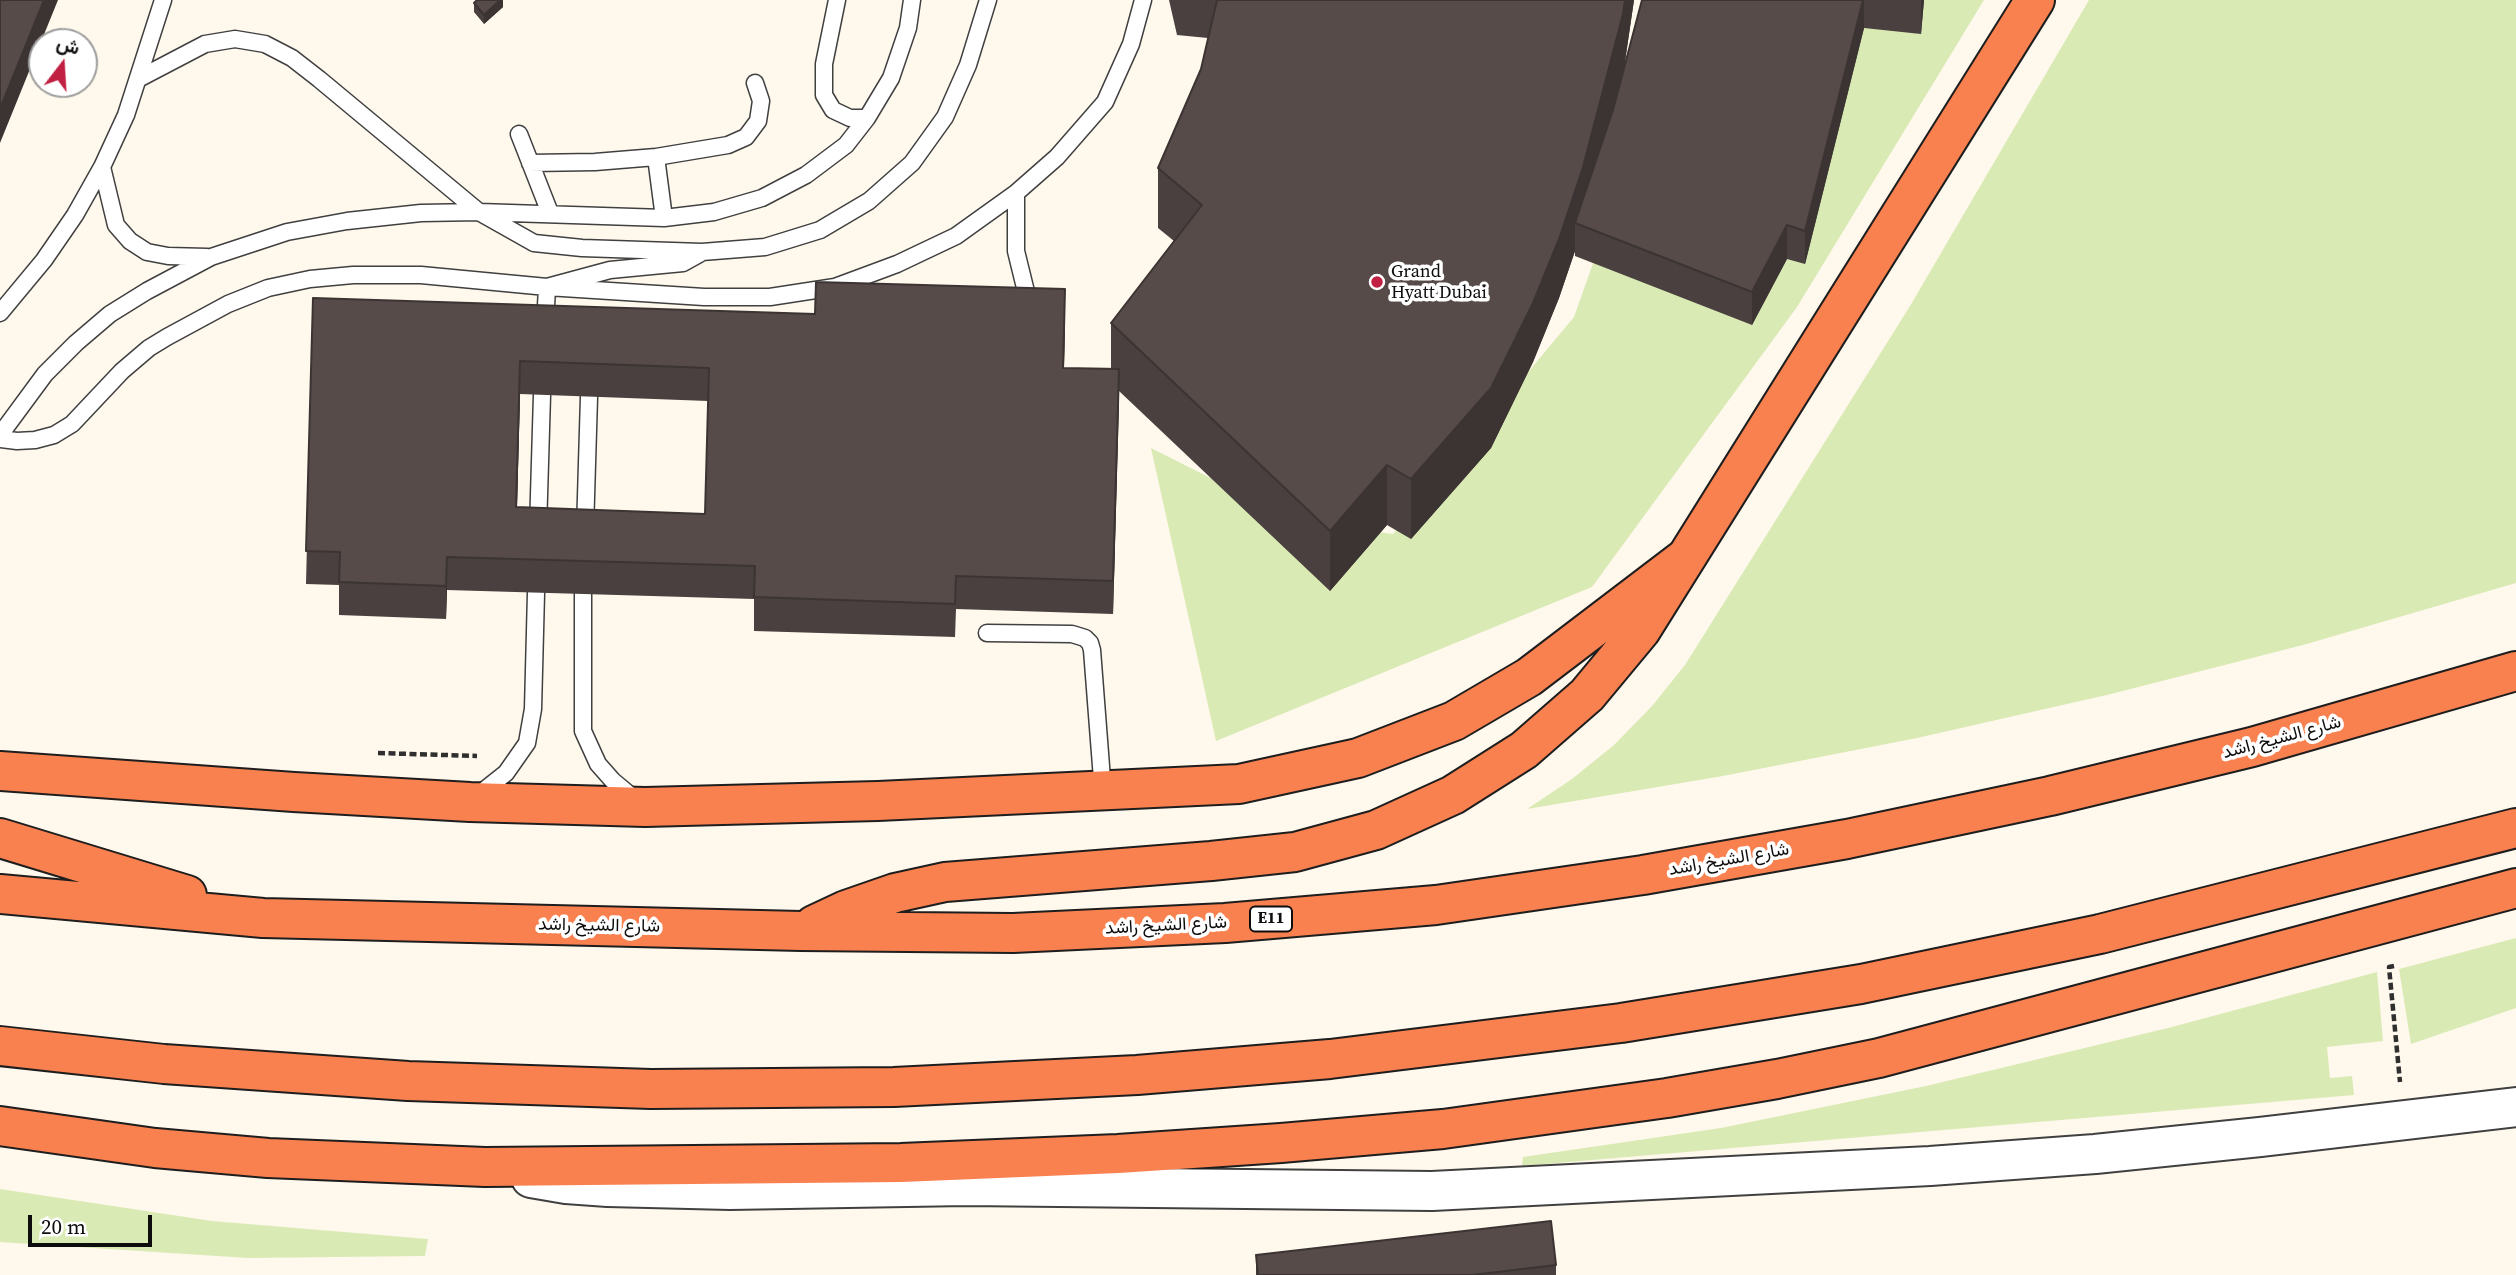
<!DOCTYPE html>
<meta charset="utf-8">
<style>
body{margin:0}
#map{position:relative;width:2516px;height:1275px;overflow:hidden;background:#fff8ec;font-family:"Source Serif 4",Vazirmatn,serif}
canvas{display:block}
.north{position:absolute;left:28px;top:28px;width:70px;height:70px;box-sizing:border-box;background:#fff;border:2px solid #9e9e9e;border-radius:50%;rotate:17deg;font-size:19px;font-weight:700;line-height:28px;text-align:center;color:#0d0d0d}
.north::after{content:'';display:block;margin:auto;width:24px;height:32px;background:#c12043;clip-path:polygon(50% 0,100% 100%,50% 72%,0 100%)}
.scale{position:absolute;left:28px;top:1215px;width:124px;height:32px;box-sizing:border-box;border:4px solid #0d0d0d;border-top:0;padding-left:9px;font-size:21px;line-height:24px;white-space:nowrap;color:#0d0d0d;-webkit-text-stroke:5px #fff;paint-order:stroke}
</style>
<div id="map">
<canvas width="2516" height="1275"></canvas>
<div class="north">ش</div>
<div class="scale">20 m</div>
</div>
<script>
const g = document.querySelector('canvas').getContext('2d');
g.lineJoin = 'round';
function fillPath(path, color) { g.fillStyle = color; g.fill(path, 'evenodd'); }
const toPath = rows => new Path2D(rows.map(r => 'M' + r).join(''));
function strokePath(path, color, width, dash) { g.strokeStyle = color; g.lineWidth = width; g.lineCap = dash ? 'butt' : 'round'; g.setLineDash(dash || []); g.stroke(path); }
function drawText(font, color, halo, rows, align = 'center') {
  g.font = font + ' "Source Serif 4",Vazirmatn,serif'; g.lineWidth = 7; g.setLineDash([]); g.textBaseline = 'middle'; g.strokeStyle = halo; g.fillStyle = color; for (const [text, x, y, turn = 0] of rows) {
    g.save(); g.translate(x, y); g.rotate((+turn || 0) * Math.PI / 180); g.textAlign = isNaN(turn) ? turn : align; if (halo) g.strokeText(text, 0, 0); g.fillText(text, 0, 0); g.restore();
  }
}
fillPath(toPath([
 [1678,0,1984,0,1797,307,1592,587,1216,741,1151,448,1298,522,1393,534,1574,317,1673,37],
 [2089,0,2516,0,2516,583,2303,645,2111,694,1917,738,1723,776,1527,809,1572,779,1614,745,1652,706,1685,665,1910,306],
 [2516,938,2516,1008,2411,1044,2399,969],
 [2377,972,2383,1041,2327,1047,2330,1078,2352,1076,2354,1095,1522,1166,1523,1157,1721,1128,1926,1086,2168,1028],
 [0,1189,212,1221,428,1239,425,1256,248,1258,0,1242]
]), '#daeab5');
const service = toPath([
 [837,0,824,64,824,95,833,110,850,118,867,118],
 [140,78,205,44,235,39,265,44,292,58,319,79,479,212,534,243,582,248,702,252,765,247,820,230,869,201,912,163,945,117,968,65,988,0],
 [519,134,550,213],
 [656,157,664,218],
 [530,163,595,162,656,157,728,145,746,137,758,121,761,101,755,83],
 [102,167,116,225,130,241,147,252,168,256,207,257],
 [1016,193,1016,251,1030,308],
 [0,313,44,260,75,215,102,167,126,115,163,0],
 [545,325,547,287,610,270,683,263,701,253],
 [0,435,45,374,76,343,110,314,147,291,211,257,287,232,347,221,421,213,479,212,664,218,714,212,762,198,806,175,846,145,867,118,891,78,908,28,912,0],
 [0,439,17,441,35,440,54,435,72,424,122,371,149,348,167,337,228,304,268,288,310,279,353,275,421,275,547,287,704,297,770,297,835,287,897,264,956,236,1016,193,1057,157,1105,102,1131,44,1143,0],
 [538,529,542,395],
 [585,530,589,397],
 [583,594,583,731,598,764,613,781,637,801],
 [987,633,1072,634,1085,638,1090,643,1092,650,1103,792],
 [477,796,506,773,527,743,533,709,536,593]
]);
const tertiary = toPath([
 [531,1178,566,1184,608,1187,730,1190,966,1186,1432,1191,1930,1166,2095,1154,2260,1137,2516,1107]
]);
const motorway = toPath([
 [0,771,294,792,470,802,645,807,878,801,1239,784,1358,758,1454,721,1529,677,1684,559],
 [0,838,187,895],
 [0,894,263,918,801,931,1013,933,1225,923,1436,905,1643,875,1847,839,2050,796,2252,747,2516,671],
 [814,925,846,910,895,893,945,882,1211,861,1295,852,1376,830,1453,795,1524,750,1587,695,1641,630,2035,0],
 [0,1046,164,1064,408,1081,651,1089,894,1087,1137,1075,1330,1059,1621,1023,1861,984,2100,934,2516,828],
 [0,1126,155,1148,268,1158,485,1167,901,1163,1118,1154,1281,1143,1443,1129,1667,1098,1777,1079,1879,1058,2516,888]
]);
strokePath(service, '#404040', 19);
strokePath(tertiary, '#404040', 42);
strokePath(motorway, '#1e1e1e', 42);
strokePath(toPath([
 [378,753,477,756],
 [2394,966,2389,967,2400,1082]
]), '#2f2f2f', 4.5, [7, 3.5]);
strokePath(service, '#fff', 16);
strokePath(tertiary, '#fff', 38);
strokePath(motorway, '#f98150', 38);
fillPath(toPath([
 [503,0,503,7,484,24,474,12,474,3],
 [1169,0,1634,0,1624,69,1642,0,1924,0,1921,34,1864,28,1805,264,1787,259,1752,325,1575,256,1575,251,1559,298,1533,362,1491,448,1411,539,1387,525,1330,591,1119,391,1113,614,956,609,955,637,754,631,754,599,447,590,446,619,339,615,339,585,306,584,313,298,1065,323,1064,368,1111,369,1111,323,1174,241,1158,228,1158,168,1201,69,1208,38,1177,35],
 [520,394,708,401,705,514,517,508],
 [1256,1255,1556,1265,1556,1275,1256,1275]
]), '#4a403f');
fillPath(toPath([
 [44,0,58,0,0,143,0,109],
 [500,0,503,0,503,7,484,24,484,15],
 [1625,0,1634,0,1623,74,1583,227,1575,223,1575,251,1559,298,1533,362,1491,448,1411,539,1411,479],
 [1863,0,1864,0,1864,28,1805,264,1805,231],
 [1921,0,1924,0,1921,34],
 [1787,225,1787,259,1752,325,1752,292],
 [1065,289,1065,323,1063,401,1063,368],
 [520,361,520,394,516,541,516,507],
 [1119,369,1119,402,1113,614,1113,581],
 [1387,465,1387,525,1330,591,1330,531],
 [447,557,447,590,446,619,446,586]
]), '#3c3433');
const building = toPath([
 [0,0,44,0,0,109,0,0],
 [477,0,500,0,484,15,474,3,477,0],
 [1217,0,1625,0,1623,14,1583,167,1559,239,1533,303,1491,388,1411,479,1387,465,1330,531,1111,323,1202,205,1158,168,1201,69,1217,0],
 [1642,0,1863,0,1805,231,1787,225,1752,292,1575,223,1613,110,1642,0],
 [816,282,1065,289,1063,368,1119,369,1113,581,956,576,955,604,754,597,755,566,447,557,446,586,339,582,340,552,306,551,313,298,815,314,816,282],
 [520,361,709,368,705,514,516,507,520,361],
 [1551,1221,1556,1265,1472,1275,1258,1275,1256,1255,1551,1221]
]);
fillPath(building, '#564b49');
strokePath(building, '#3c3433', 2);
for (const [x, y, r, color] of [
 [1377,282,7,"#c12043"]
]) { const dot = new Path2D(); dot.arc(x, y, r, 0, 2 * Math.PI); g.fillStyle = color; g.fill(dot); strokePath(dot, '#fff', 2.5); }
for (const [x, y, w] of [
 [1271,919,42]
]) { const box = new Path2D(); box.roundRect(x - w / 2, y - 12.5, w, 25, 5); g.fillStyle = '#fff'; g.fill(box); strokePath(box, '#0d0d0d', 2); }
drawText('bold 16px', '#0d0d0d', null, [
 ["E11",1271,919]
]);
drawText('18px', '#0d0d0d', '#fff', [
 ["Grand",1391,272],
 ["Hyatt Dubai",1391,293]
], 'left');
drawText('18px', '#0d0d0d', '#fff', [
 ["شارع الشيخ راشد",2282,738,-15],
 ["شارع الشيخ راشد",1729,860,-10],
 ["شارع الشيخ راشد",599,926,1],
 ["شارع الشيخ راشد",1166,926,-3]
]);
</script>
